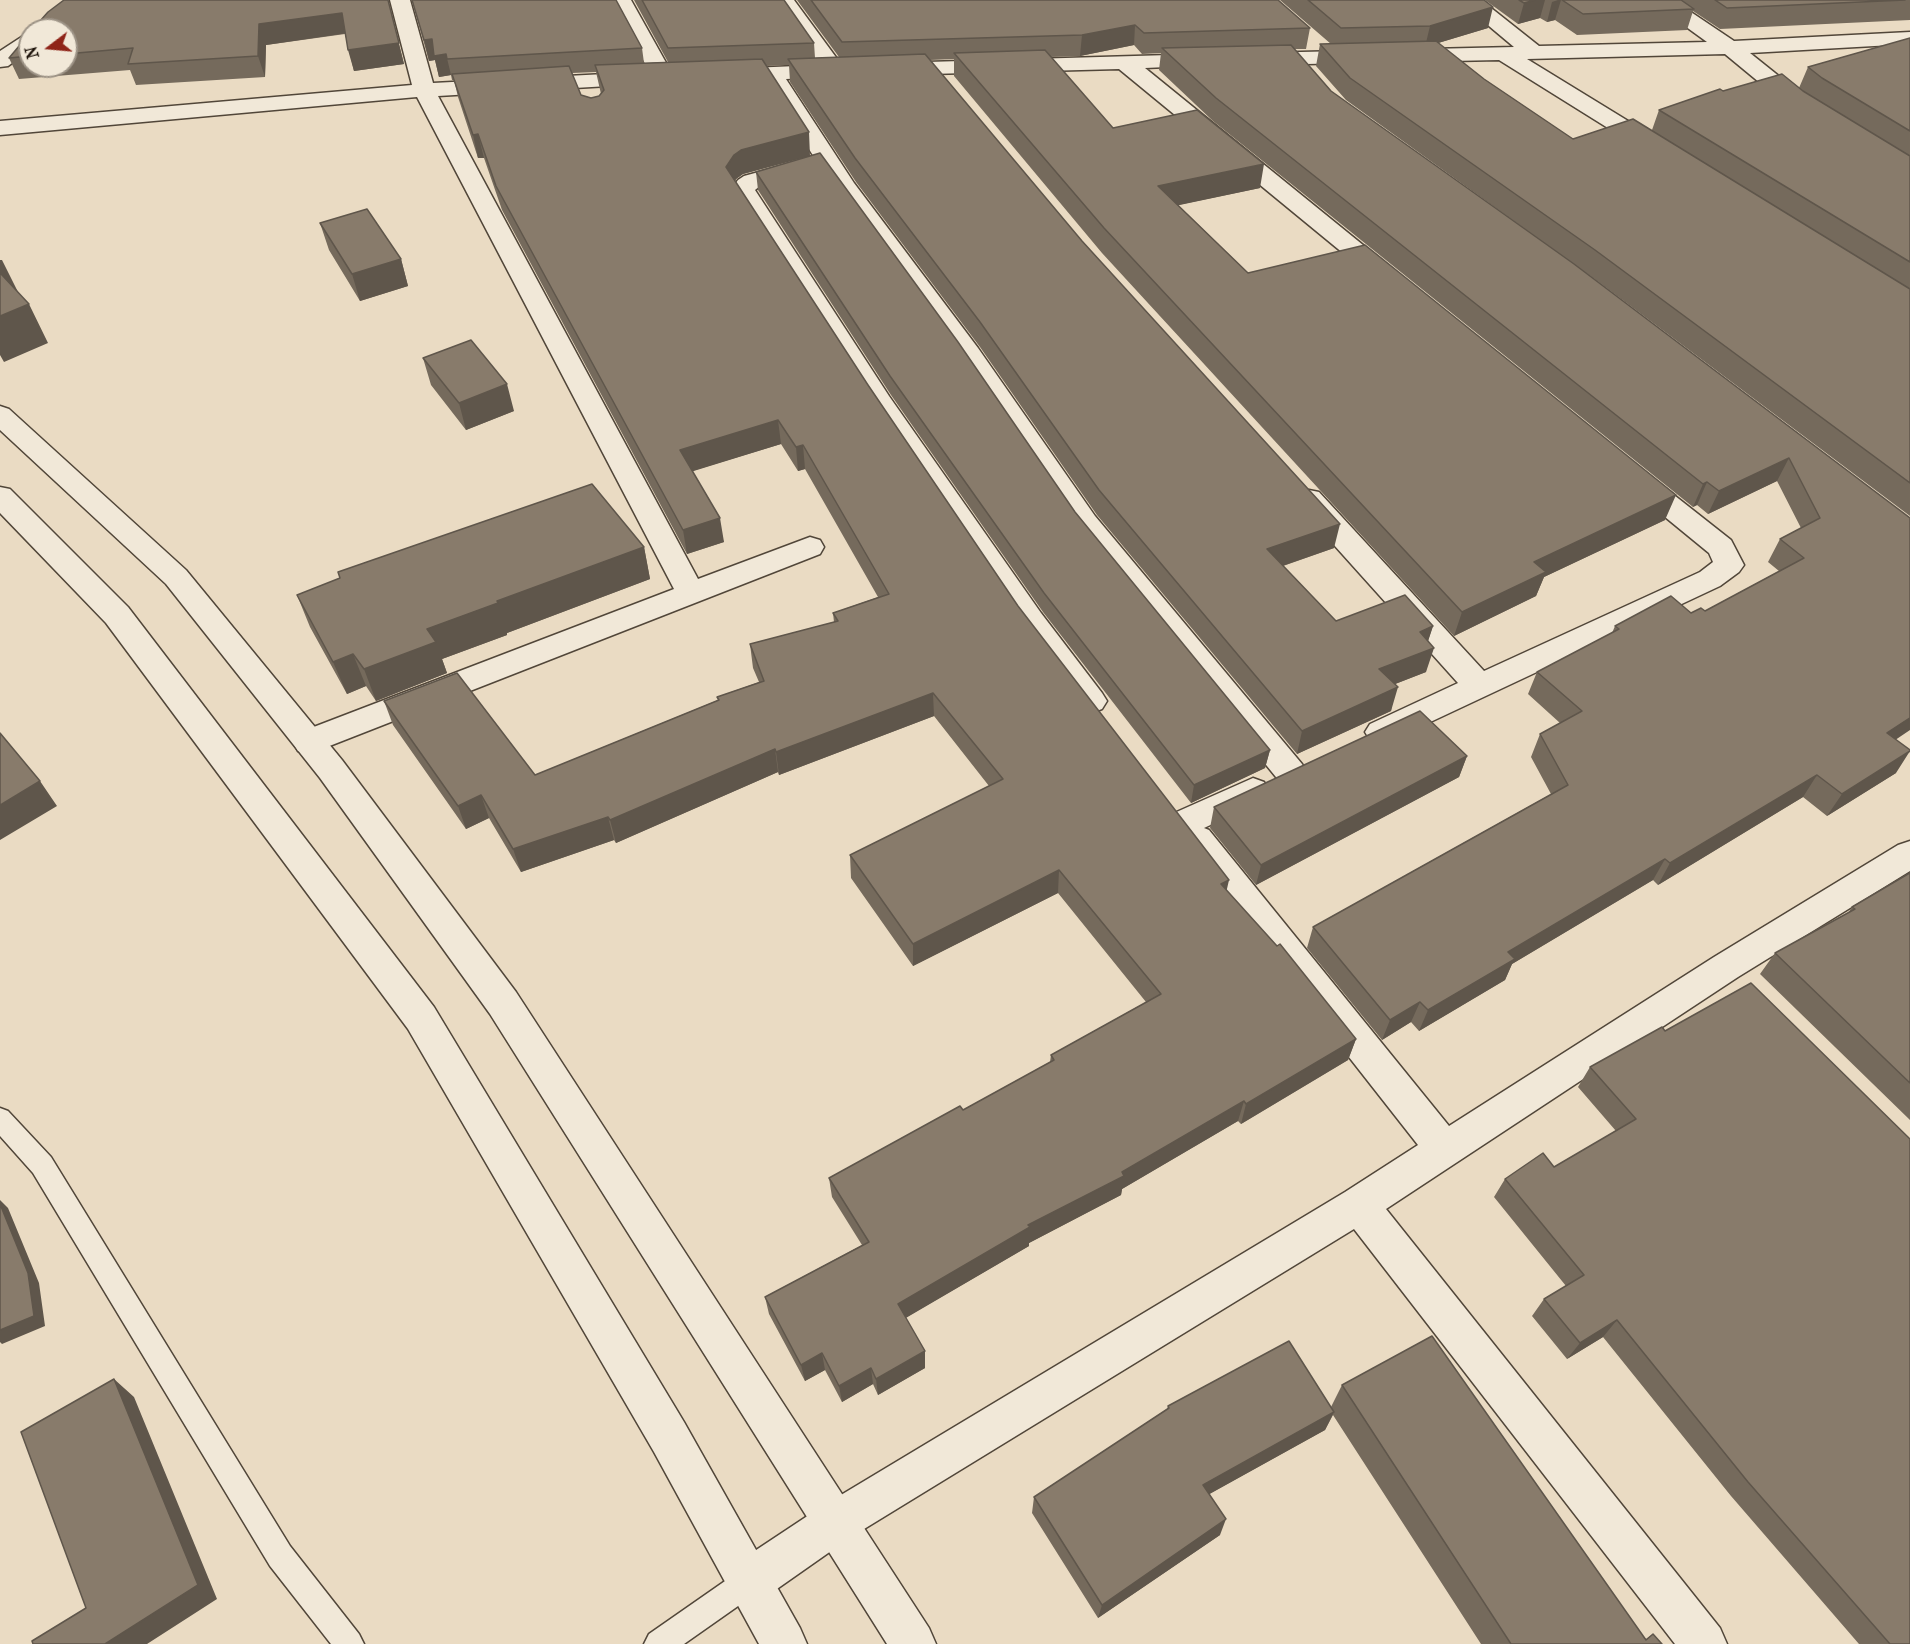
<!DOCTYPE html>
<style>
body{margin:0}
#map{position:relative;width:1910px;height:1644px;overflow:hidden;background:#eadbc3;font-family:"IM FELL French Canon",serif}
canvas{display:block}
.north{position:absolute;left:18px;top:18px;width:60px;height:60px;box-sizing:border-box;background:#f1e8d8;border:2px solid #9d9386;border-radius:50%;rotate:254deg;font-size:16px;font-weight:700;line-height:24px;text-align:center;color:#1e140b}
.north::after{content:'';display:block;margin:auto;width:21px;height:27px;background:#8f2418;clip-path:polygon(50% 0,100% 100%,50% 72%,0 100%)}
</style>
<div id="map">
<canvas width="1910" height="1644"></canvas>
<div class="north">N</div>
</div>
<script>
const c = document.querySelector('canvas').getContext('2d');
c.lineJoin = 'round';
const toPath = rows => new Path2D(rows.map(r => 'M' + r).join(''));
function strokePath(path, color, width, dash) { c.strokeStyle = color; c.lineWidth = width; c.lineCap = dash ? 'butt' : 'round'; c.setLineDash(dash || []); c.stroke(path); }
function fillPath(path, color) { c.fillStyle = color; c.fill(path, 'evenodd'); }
const service = toPath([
 [0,1108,8,1111,51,1157,290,1546,359,1634,364,1644,331,1644,270,1566,33,1173,0,1136,0,1108],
 [748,1568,758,1572,762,1582,758,1592,684,1644,644,1644,649,1634,738,1572,748,1568]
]);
const minor = toPath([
 [390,0,410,0,433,83,643,72,650,73,611,0,631,0,674,77,671,82,663,83,653,79,651,83,643,84,438,96,698,579,810,537,820,540,824,547,820,554,309,754,298,751,293,742,298,733,674,589,417,97,0,135,0,121,412,85,390,0],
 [774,0,794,0,846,71,843,76,835,77,786,79,854,183,978,348,1095,516,1302,764,1307,773,1302,782,1291,785,1280,782,1075,530,960,360,822,169,760,186,755,190,889,396,1041,613,1102,693,1107,701,1102,709,1091,713,1080,709,1019,629,871,408,731,190,738,180,744,176,814,157,765,80,727,81,719,80,716,75,719,70,727,69,820,65,774,0],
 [1458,0,1481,0,1539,46,1707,42,1649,0,1673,0,1734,41,1910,32,1910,44,1750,53,1810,101,1813,106,1810,111,1802,113,1794,111,1725,54,1527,59,1664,143,1667,148,1664,153,1656,155,1648,153,1499,60,1258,65,1250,64,1247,59,1250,54,1258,53,1514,47,1458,0],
 [30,34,30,50,8,66,0,67,0,51,23,36,30,34],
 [1204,54,1212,55,1215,60,1212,65,1145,68,1395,271,1398,276,1395,281,1386,283,1377,281,1119,69,892,75,884,74,881,69,884,64,892,63,1204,54],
 [1636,470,1646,473,1731,540,1744,565,1739,572,1720,586,1392,740,1381,744,1370,740,1365,732,1370,724,1458,683,1299,506,1295,499,1299,492,1309,490,1319,492,1484,671,1700,572,1713,562,1709,553,1626,485,1622,479,1626,473,1636,470],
 [1253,778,1264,782,1269,791,1264,800,1204,828,1209,830,1449,1126,1714,957,1898,845,1910,841,1910,871,1738,977,1386,1209,1720,1628,1727,1644,1675,1644,1354,1229,851,1537,764,1598,748,1604,732,1598,726,1582,732,1566,821,1507,1345,1192,1418,1145,1185,848,1180,839,1182,835,1172,832,1167,823,1172,814,1253,778]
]);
const tertiary = toPath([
 [0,406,9,409,186,570,342,760,516,992,929,1628,936,1644,887,1644,490,1014,320,778,166,584,0,430,0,406],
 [0,487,10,489,128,607,434,1007,684,1422,800,1628,807,1644,759,1644,654,1452,408,1029,106,623,0,513,0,487]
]);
strokePath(service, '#514639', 3);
strokePath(minor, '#514639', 3);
strokePath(tertiary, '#514639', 3);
fillPath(service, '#f1e8d8');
fillPath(minor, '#f1e8d8');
fillPath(tertiary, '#f1e8d8');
fillPath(toPath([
 [412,0,616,0,642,48,644,63,668,62,634,0,784,0,814,43,815,58,839,57,797,0,1278,0,1310,28,1306,49,1294,49,1331,91,1536,237,1346,100,1316,66,1320,44,1331,44,1280,0,1484,0,1488,28,1438,43,1484,79,1573,139,1652,130,1659,110,1723,91,1799,88,1808,67,1910,38,1910,516,1580,268,1910,518,1896,740,1896,773,1827,816,1803,797,1658,885,1653,880,1512,964,1505,980,1419,1031,1411,1022,1382,1040,1307,948,1313,927,1551,794,1531,757,1540,734,1560,723,1528,694,1537,672,1612,633,1615,626,1705,611,1779,571,1768,562,1780,539,1801,528,1777,481,1708,514,1697,505,1693,507,1213,121,1159,70,1161,53,1142,54,1134,45,1080,56,1051,57,1113,128,1260,188,1178,205,1248,273,1665,520,1544,577,1536,596,1454,636,1102,253,954,76,954,59,930,60,1334,548,1283,566,1336,621,1433,626,1428,641,1426,672,1395,684,1391,711,1297,754,1097,515,980,347,856,182,790,82,789,65,766,66,810,156,1075,512,1270,750,1265,768,1191,803,1043,612,891,395,758,190,756,172,806,157,743,174,736,179,735,181,868,385,1018,606,1227,891,1356,1039,1348,1060,1241,1124,1238,1121,1122,1189,1121,1195,1029,1243,1029,1246,905,1318,925,1351,925,1368,878,1395,873,1384,842,1402,825,1370,805,1381,769,1314,765,1297,862,1245,832,1197,829,1178,963,1110,1050,1062,1051,1055,1146,1002,1058,893,913,966,851,878,850,855,989,786,934,716,779,775,778,772,616,843,614,840,521,872,489,818,466,829,393,725,384,701,535,775,718,700,717,697,759,682,753,668,750,644,834,622,833,613,878,597,805,469,798,471,781,444,692,471,724,542,687,554,502,210,484,158,478,158,458,97,454,80,452,80,451,75,439,77,435,60,429,61],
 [596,72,601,94,599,96,591,98,581,95,572,73],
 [1485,0,1910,0,1910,20,1720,29,1693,11,1687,30,1577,35,1555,20,1547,22,1540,18,1518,24],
 [388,1,404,64,354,71,345,34,266,45,265,77,136,85,130,70,19,79,9,58,30,33,30,66,66,66,66,30],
 [320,223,401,259,408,286,360,301,329,250],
 [423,358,514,411,466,430,431,385],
 [644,547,650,579,507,633,507,635,442,659,447,673,376,701,366,686,347,694,310,627,297,595],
 [1467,756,1459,777,1256,885,1210,828,1214,807],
 [1910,873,1910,1120,1760,974,1775,953,1848,913,1852,907],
 [1662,1027,1910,1644,1859,1644,1731,1496,1603,1337,1567,1359,1532,1316,1544,1299,1566,1286,1494,1197,1505,1179,1554,1167,1616,1131,1578,1087,1590,1067],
 [1342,1385,1646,1639,1653,1634,1662,1644,1481,1644,1333,1415,1325,1430,1209,1494,1220,1535,1098,1618,1032,1513,1034,1497,1167,1409,1168,1406,1331,1407]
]), '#756a5c');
fillPath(toPath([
 [388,0,404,64,354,71,348,50],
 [1535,0,1545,0,1540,18,1518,24,1524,3],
 [1558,0,1561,0,1555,20,1547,22,1552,2],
 [1493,7,1488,28,1425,47,1430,26],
 [342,13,348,33,266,45,265,77,258,56,259,24],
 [1135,25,1134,45,1080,56,1082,35],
 [432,39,446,54,451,75,439,77,435,60,429,61,424,40],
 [809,132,810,156,743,174,736,179,729,191,726,167,734,155,741,150],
 [478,134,484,158,478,158,473,135],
 [1264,164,1260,188,1156,210,1158,186],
 [401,259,408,286,360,301,352,274],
 [0,260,2,260,21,298,0,280],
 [29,304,48,343,4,362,0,355,0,316],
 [507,384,514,411,466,430,459,403],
 [778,420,781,444,684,474,680,450],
 [803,445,805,469,798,471,796,447],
 [1789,458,1777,481,1708,514,1719,491],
 [1707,482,1697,505,1693,507,1703,484],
 [1676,495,1665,520,1544,577,1536,596,1454,636,1462,612,1534,562],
 [720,518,724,542,687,554,683,530],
 [1340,524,1334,548,1262,573,1267,549],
 [644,547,650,579,507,633,507,635,442,659,447,673,376,701,364,669,427,629,497,601],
 [1433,626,1425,650,1420,632],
 [1434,648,1426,672,1372,693,1379,669],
 [353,654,366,686,347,694,333,662],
 [1398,687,1391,711,1297,754,1302,731],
 [933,693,934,716,779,775,776,752],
 [1910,718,1910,730,1873,755,1887,733],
 [775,749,778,772,616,843,610,820],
 [1270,750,1265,768,1191,803,1194,785],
 [1910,751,1896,773,1827,816,1842,794],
 [1467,756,1459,777,1256,885,1261,865],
 [1817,775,1803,797,1658,885,1670,863],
 [40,781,57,806,0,840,0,805],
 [481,795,489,818,466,829,458,806],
 [608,817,614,840,521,872,513,849],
 [1665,859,1653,880,1512,964,1505,980,1419,1031,1428,1010,1508,952],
 [1059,870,1058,893,913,966,913,944],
 [1229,880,1224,902,1221,884],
 [1420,1002,1411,1022,1382,1040,1390,1020],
 [1356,1039,1348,1060,1241,1124,1246,1104],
 [1244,1101,1238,1121,1122,1189,1121,1195,1029,1243,1029,1246,899,1322,898,1304,1028,1225],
 [0,1200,8,1208,39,1283,45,1326,2,1344,0,1342],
 [1617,1320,1603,1337,1567,1359,1580,1343],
 [925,1351,925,1368,878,1395,876,1379],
 [822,1353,825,1370,805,1381,801,1365],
 [871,1368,873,1384,842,1402,839,1386],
 [114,1379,134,1397,217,1599,147,1644,105,1644],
 [1334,1412,1325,1430,1197,1501,1203,1485],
 [1226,1519,1220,1535,1098,1618,1102,1605]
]), '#5f564b');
const building = toPath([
 [64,0,388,0,399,43,348,50,342,13,259,24,258,56,128,64,133,48,66,54,66,30,32,30,48,12,64,0],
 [412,0,616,0,642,48,447,59,446,54,434,56,432,39,424,40,412,0],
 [642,0,784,0,814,43,668,48,642,0],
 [811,0,1278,0,1310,28,1144,33,1135,25,1082,35,842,42,811,0],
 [1308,0,1484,0,1493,7,1430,26,1341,28,1308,0],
 [1519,0,1535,0,1524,3,1519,0],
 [1562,0,1681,0,1694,9,1583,14,1562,0],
 [1715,0,1905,0,1727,8,1715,0],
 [30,33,30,56,9,58,30,33],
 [1910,38,1910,131,1822,78,1808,67,1910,38],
 [1436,41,1484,79,1573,139,1633,119,1910,289,1910,483,1595,250,1350,78,1320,44,1436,41],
 [1291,45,1331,91,1574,264,1910,518,1910,718,1887,733,1910,750,1910,751,1842,794,1817,775,1670,863,1665,859,1508,952,1515,959,1428,1010,1420,1002,1390,1020,1313,927,1568,785,1540,734,1582,711,1537,672,1619,629,1615,626,1671,596,1691,613,1701,608,1705,611,1804,558,1780,539,1820,518,1789,458,1719,491,1707,482,1703,484,1216,98,1162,48,1291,45],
 [1045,50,1113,128,1197,110,1264,164,1158,186,1248,273,1365,245,1676,495,1534,562,1546,572,1462,612,1104,228,954,53,1045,50],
 [925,54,1082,241,1340,524,1267,549,1336,621,1405,595,1433,626,1420,632,1434,648,1379,669,1398,687,1302,731,1099,490,980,322,855,158,788,59,925,54],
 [762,59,809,132,741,150,734,155,726,167,868,385,1018,606,1229,880,1221,884,1277,946,1280,944,1356,1039,1246,1104,1244,1101,1122,1172,1124,1176,1028,1225,1030,1227,898,1304,925,1351,876,1379,871,1368,839,1386,822,1353,801,1365,765,1297,869,1242,829,1178,960,1106,963,1110,1054,1060,1051,1055,1161,994,1059,870,913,944,850,855,1003,779,933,693,776,752,775,749,610,820,608,817,513,849,481,795,458,806,384,701,457,673,535,775,719,700,717,697,764,681,750,644,838,621,833,613,889,594,803,445,796,447,778,420,680,450,720,518,683,530,496,186,478,134,473,135,452,74,569,66,581,95,591,98,599,96,604,90,595,65,762,59],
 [1782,74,1803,91,1910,156,1910,262,1659,110,1720,89,1723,91,1782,74],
 [820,153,958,342,1075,512,1270,750,1194,785,1044,593,890,376,756,172,820,153],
 [367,209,401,259,352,274,320,223,367,209],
 [0,273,29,304,0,316,0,273],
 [471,340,507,384,459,403,423,358,471,340],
 [592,484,644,547,497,601,498,603,427,629,436,642,364,669,353,654,333,662,297,595,340,578,338,572,592,484],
 [1420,711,1467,756,1261,865,1214,807,1420,711],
 [0,733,40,781,0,805,0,733],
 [1910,873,1910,1083,1775,953,1855,909,1852,907,1910,873],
 [1751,983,1910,1139,1910,1644,1890,1644,1748,1482,1617,1320,1580,1343,1544,1299,1584,1275,1505,1179,1543,1153,1554,1167,1636,1119,1590,1067,1662,1027,1665,1031,1751,983],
 [0,1204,28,1273,34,1316,0,1330,0,1204],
 [1432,1336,1646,1640,1653,1634,1662,1644,1511,1644,1342,1385,1432,1336],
 [1289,1341,1334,1412,1203,1485,1226,1519,1102,1605,1034,1497,1169,1408,1168,1406,1289,1341],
 [114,1379,198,1585,105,1644,33,1644,32,1641,86,1608,21,1432,114,1379]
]);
fillPath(building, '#887b6b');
strokePath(building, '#5f564b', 1.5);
</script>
